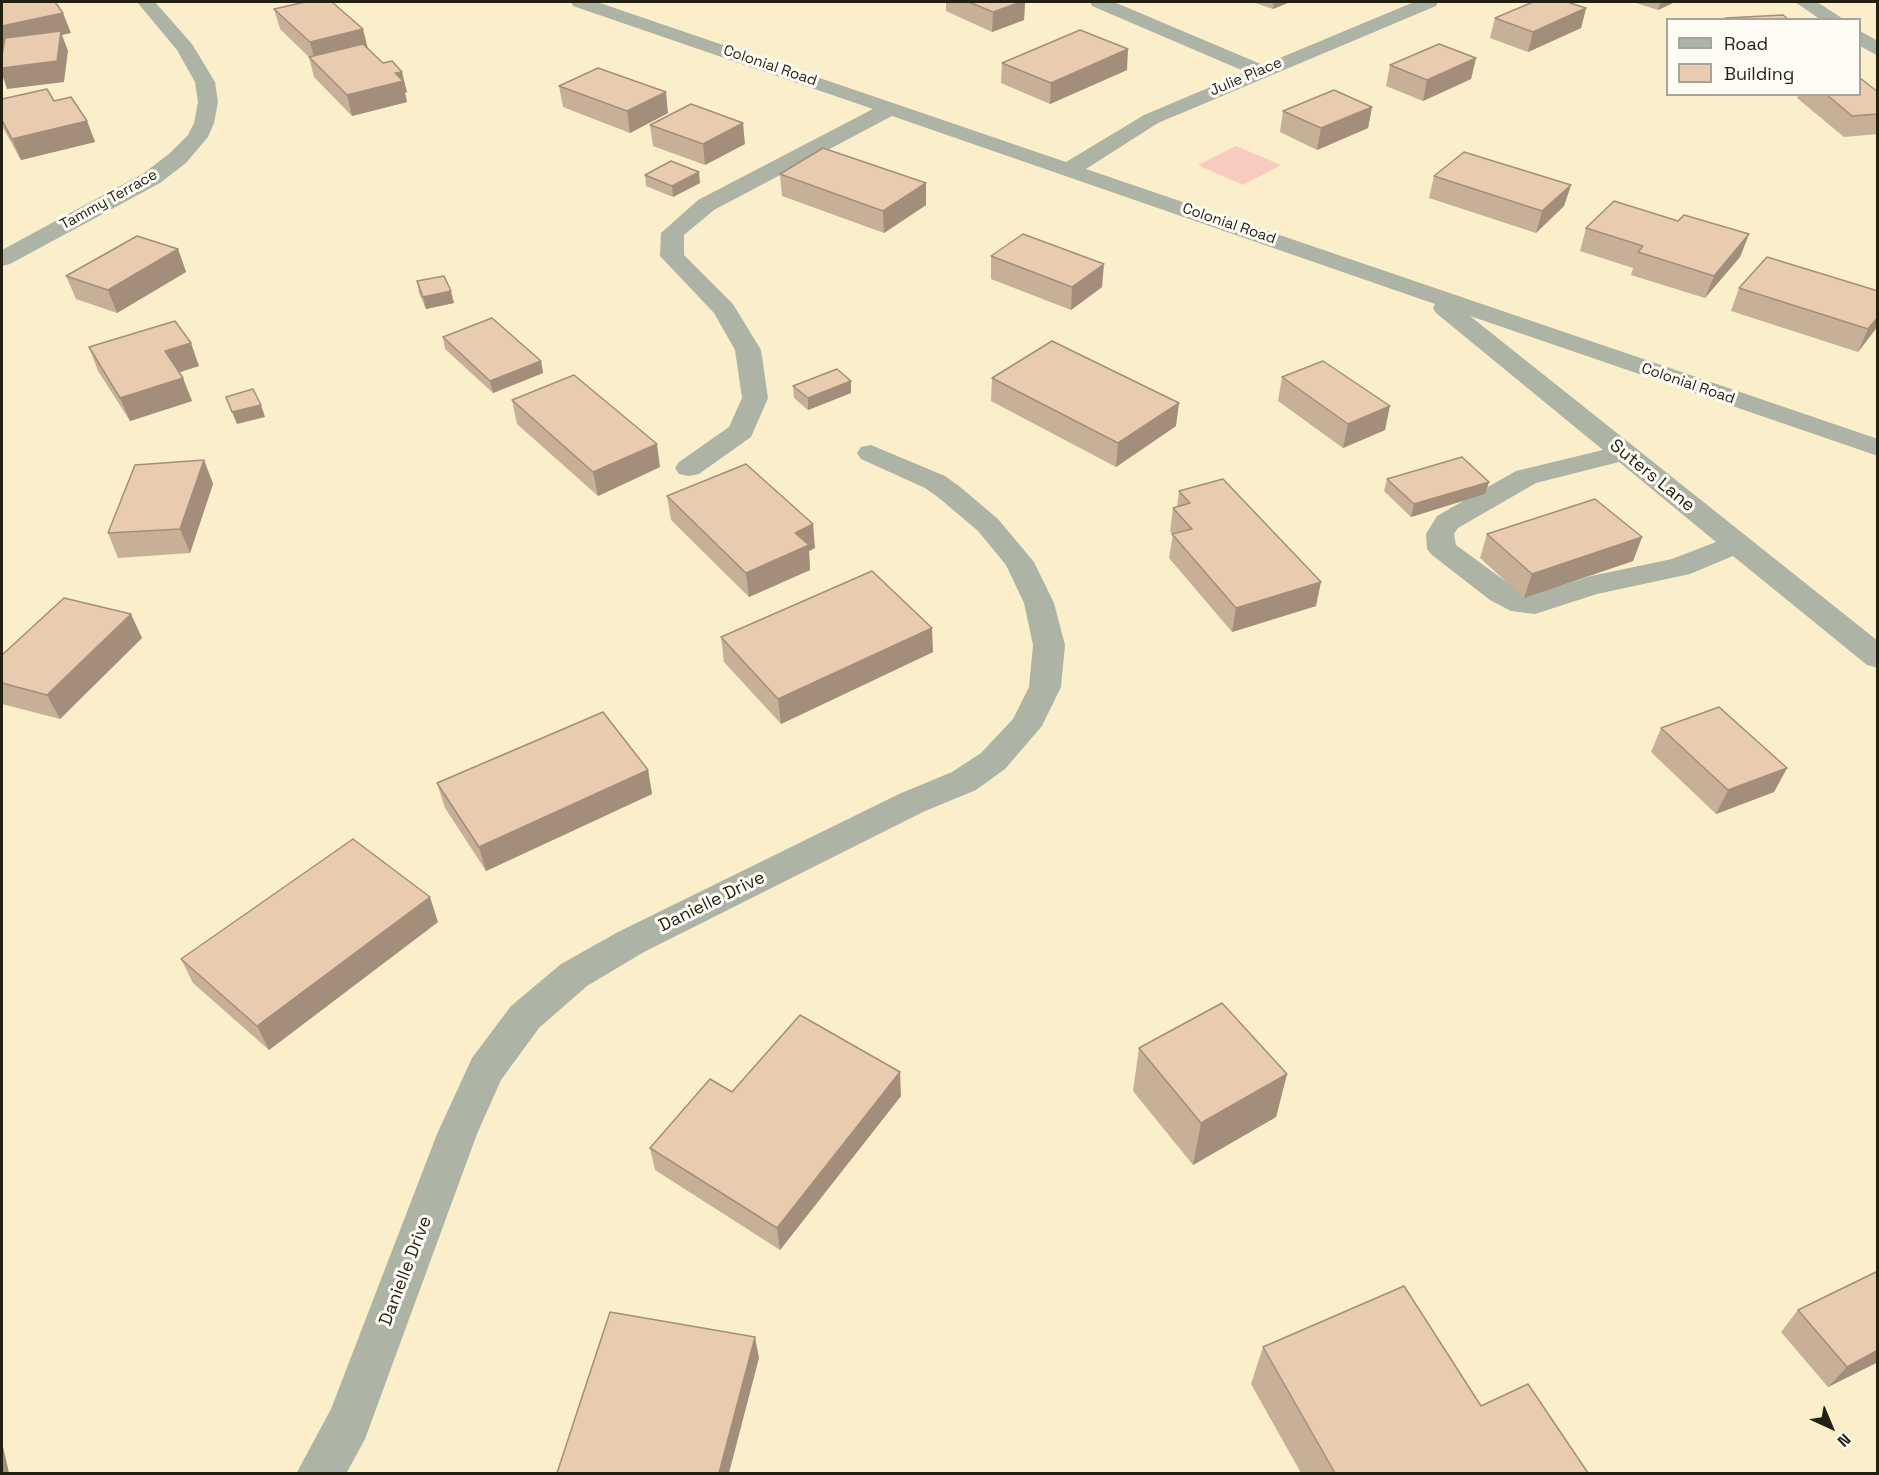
<!DOCTYPE html>
<style>
body{margin:0}
#map{position:relative;width:1879px;height:1475px;overflow:hidden;background:#faefca;font-family:"Space Grotesk",sans-serif}
canvas{display:block}
.frame{position:absolute;inset:0;border:3px solid #231f11;pointer-events:none}
.legend{position:absolute;left:1666px;top:18px;width:195px;height:78px;box-sizing:border-box;background:#fefcf5;border:2px solid #a6a49a;margin:0;padding:8px 10px;list-style:none;font-size:18px;color:#231f11}
.legend li{display:flex;align-items:center;gap:12px;height:30px}
.legend b{width:30px;border:2px solid #a6a49a}
.north{position:absolute;left:1801px;top:1397px;width:60px;height:60px;-webkit-text-stroke:4px #fefcf5;paint-order:stroke;rotate:136deg;font-size:16px;font-weight:700;line-height:24px;text-align:center;color:#231f11}
.north::after{content:'';display:block;margin:auto;width:21px;height:27px;background:#231f11;clip-path:polygon(50% 0,100% 100%,50% 72%,0 100%)}
</style>
<div id="map">
<canvas width="1879" height="1475"></canvas>
<div class="frame"></div>
<ul class="legend">
<li><b style="height:8px;background:#aeb4a5"></b>Road</li>
<li><b style="height:16px;background:#e9cbb0"></b>Building</li>
</ul>
<div class="north">N</div>
</div>
<script>
const c = document.querySelector('canvas').getContext('2d');
c.lineJoin = 'round';
function fillPath(path, color) { c.fillStyle = color; c.fill(path, 'evenodd'); }
const toPath = rows => new Path2D(rows.map(r => 'M' + r).join(''));
function strokePath(path, color, width, dash) { c.strokeStyle = color; c.lineWidth = width; c.lineCap = dash ? 'butt' : 'round'; c.setLineDash(dash || []); c.stroke(path); }
function write(font, color, halo, rows, align = 'center') {
  c.font = font + ' "Space Grotesk",sans-serif'; c.lineWidth = 6; c.setLineDash([]); c.textBaseline = 'middle'; c.strokeStyle = halo; c.fillStyle = color; for (const [text, x, y, turn = 0] of rows) {
    c.save(); c.translate(x, y); c.rotate((+turn || 0) * Math.PI / 180); c.textAlign = isNaN(turn) ? turn : align; if (halo) c.strokeText(text, 0, 0); c.fillText(text, 0, 0); c.restore();
  }
}
fillPath(toPath([
 [1236,146,1281,165,1243,185,1198,165]
]), '#f9cac0');
fillPath(toPath([
 [137,2,155,2,192,44,215,82,218,102,214,123,208,137,186,163,160,183,10,264,2,266,2,250,144,173,170,153,188,135,194,123,198,102,195,82,177,50,137,2],
 [571,2,597,2,1066,162,1144,115,1246,72,1092,6,1090,2,1114,2,1263,65,1414,2,1438,2,1436,6,1158,123,1086,169,1878,439,1878,456,1470,316,1878,641,1878,668,1867,665,1733,556,1690,574,1597,594,1535,614,1511,611,1490,600,1432,555,1427,549,1426,534,1437,516,1516,471,1603,450,1436,313,1433,308,1435,304,892,116,714,210,684,235,684,255,733,304,761,350,768,398,751,437,699,474,689,476,679,474,675,468,679,462,729,427,742,398,735,350,714,313,660,256,661,233,698,200,873,109,573,6,571,2],
 [1619,462,1716,542,1672,559,1591,576,1533,594,1527,594,1512,586,1456,545,1454,534,1458,528,1536,483,1619,462],
 [1795,2,1817,2,1845,20,1821,20,1795,2],
 [1860,31,1878,41,1878,56,1860,46,1860,31],
 [871,445,945,476,959,486,998,519,1034,562,1054,603,1065,645,1061,687,1042,726,1005,769,976,790,923,812,644,952,587,986,539,1028,501,1080,477,1134,365,1439,346,1474,296,1474,331,1409,437,1134,472,1058,511,1006,561,964,618,932,899,794,952,772,981,753,1013,719,1029,687,1033,645,1024,603,1006,565,978,531,939,498,925,488,861,459,857,453,861,447,871,445]
]), '#aeb4a5');
fillPath(toPath([
 [946,2,1025,2,1024,20,992,32,946,11],
 [1252,2,1290,2,1273,9],
 [1633,2,1675,2,1658,10],
 [1586,8,1581,28,1528,52,1490,38,1495,18],
 [274,9,368,49,407,92,405,93,407,102,352,116,314,77,309,57,280,29],
 [1476,58,1471,79,1423,101,1386,86,1390,65],
 [1002,63,1127,70,1050,104,1001,83],
 [559,86,668,113,630,133,563,107],
 [1878,92,1878,134,1844,137,1797,98,1799,94,1860,94],
 [2,99,54,101,87,121,95,142,21,160,2,126],
 [1372,107,1368,128,1317,150,1280,132,1283,111],
 [650,125,745,144,705,165,653,146],
 [780,174,926,205,884,233,782,196],
 [645,175,700,183,673,197,646,186],
 [1434,176,1571,185,1564,206,1536,233,1429,198],
 [1678,221,1749,234,1740,257,1705,298,1631,275,1633,268,1580,251,1586,228],
 [178,249,186,272,117,313,76,299,66,276],
 [991,256,1102,287,1071,310,991,279],
 [417,281,454,303,426,309,419,293],
 [1739,288,1878,291,1878,326,1858,352,1731,311],
 [443,337,541,361,543,373,493,393,445,349],
 [89,347,199,366,180,372,192,401,130,421,98,371],
 [1282,377,1385,430,1343,448,1278,401],
 [992,378,1176,426,1116,467,991,401],
 [851,381,851,393,808,410,794,398,793,386],
 [512,400,660,467,598,496,517,424],
 [204,460,213,484,190,553,118,558,108,533],
 [1387,479,1489,482,1485,494,1411,517,1384,491],
 [1179,491,1316,606,1232,632,1169,558,1173,534,1170,532,1173,508,1177,507],
 [667,496,815,548,809,551,810,570,749,597,671,520],
 [1487,534,1642,537,1633,561,1524,598,1480,558],
 [721,637,933,652,781,724,724,662],
 [142,638,60,719,2,704,2,655],
 [1661,728,1787,768,1774,792,1716,814,1651,752],
 [648,770,652,794,486,871,445,808,437,783],
 [438,922,269,1050,193,983,181,959],
 [1139,1048,1287,1074,1276,1117,1193,1165,1133,1091],
 [732,1092,901,1096,780,1250,655,1170,650,1148],
 [1878,1271,1878,1362,1828,1387,1781,1332,1798,1310],
 [1263,1347,1481,1406,1588,1473,1301,1473,1251,1384]
]), '#c8af97');
fillPath(toPath([
 [1021,2,1025,2,1024,20,992,32,993,12],
 [1274,2,1290,2,1273,9],
 [1661,2,1675,2,1658,10],
 [1586,8,1581,28,1528,52,1533,32],
 [63,13,71,33,62,35,68,51,64,82,7,89,2,74,2,68,60,35,2,48,2,26],
 [363,29,368,49,315,62,310,42],
 [1128,49,1127,70,1050,104,1051,83],
 [1476,58,1471,79,1423,101,1427,80],
 [402,72,407,92,405,93,407,102,352,116,347,95,395,73],
 [666,92,668,113,630,133,627,111],
 [1372,107,1368,128,1317,150,1321,128],
 [87,121,95,142,21,160,12,139],
 [743,123,745,144,705,165,703,144],
 [699,172,700,183,673,197,672,186],
 [926,183,926,205,884,233,883,211],
 [1571,185,1564,206,1536,233,1542,211],
 [1749,234,1740,257,1705,298,1714,276],
 [178,249,186,272,117,313,108,290],
 [1104,264,1102,287,1071,310,1072,287],
 [451,291,454,303,426,309,423,297],
 [1878,317,1878,326,1858,352,1868,329],
 [191,343,199,366,174,374,165,351],
 [541,361,543,373,493,393,490,381],
 [183,378,192,401,130,421,120,398],
 [851,381,851,393,808,410,808,398],
 [1179,403,1176,426,1116,467,1118,443],
 [261,405,265,417,237,424,232,412],
 [1390,406,1385,430,1343,448,1348,424],
 [657,444,660,467,598,496,593,472],
 [204,460,213,484,190,553,180,529],
 [1489,482,1485,494,1411,517,1414,504],
 [813,524,815,548,809,551,810,570,749,597,746,573,795,533],
 [1642,537,1633,561,1524,598,1532,574],
 [1321,582,1316,606,1232,632,1236,608],
 [131,614,142,638,60,719,47,695],
 [932,628,933,652,781,724,778,699],
 [1787,768,1774,792,1716,814,1728,790],
 [648,770,652,794,486,871,479,847],
 [430,897,438,922,269,1050,257,1026],
 [900,1072,901,1096,780,1250,777,1228],
 [1287,1074,1276,1117,1193,1165,1201,1123],
 [755,1337,759,1358,729,1473,719,1473],
 [1878,1350,1878,1362,1828,1387,1847,1367],
 [2,1442,9,1473,2,1473]
]), '#a38e7b');
const building = toPath([
 [2,2,55,2,63,13,2,26,2,2],
 [305,2,332,2,363,29,310,42,274,9,305,2],
 [969,2,1021,2,993,12,969,2],
 [1533,2,1567,2,1586,8,1533,32,1495,18,1533,2],
 [1783,15,1789,20,1726,20,1725,18,1783,15],
 [1080,30,1128,49,1051,83,1002,63,1080,30],
 [61,31,57,61,2,68,2,55,5,38,61,31],
 [363,44,383,63,392,61,402,72,395,73,403,81,347,95,309,57,363,44],
 [1439,44,1476,58,1427,80,1390,65,1439,44],
 [598,68,666,92,627,111,559,86,598,68],
 [1860,78,1878,92,1878,114,1852,116,1826,94,1860,94,1860,78],
 [47,89,54,101,71,97,87,121,12,139,2,120,2,99,47,89],
 [1334,90,1372,107,1321,128,1283,111,1334,90],
 [691,104,743,123,703,144,650,125,691,104],
 [823,148,926,183,883,211,780,174,823,148],
 [1464,152,1571,185,1542,211,1434,176,1464,152],
 [671,161,699,172,672,186,645,175,671,161],
 [1614,201,1678,221,1684,215,1749,234,1714,276,1638,252,1643,246,1586,228,1614,201],
 [1023,234,1104,264,1072,287,991,256,1023,234],
 [137,236,178,249,108,290,66,276,137,236],
 [1767,257,1878,291,1878,317,1868,329,1739,288,1767,257],
 [444,276,451,291,423,297,417,281,444,276],
 [492,318,541,361,490,381,443,337,492,318],
 [175,321,191,343,165,351,183,378,120,398,89,347,175,321],
 [1052,341,1179,403,1118,443,992,378,1052,341],
 [1323,361,1390,406,1348,424,1282,377,1323,361],
 [837,369,851,381,808,398,793,386,837,369],
 [574,375,657,444,593,472,512,400,574,375],
 [253,389,261,405,232,412,226,397,253,389],
 [1462,457,1489,482,1414,504,1387,479,1462,457],
 [204,460,180,529,108,533,135,465,204,460],
 [746,464,813,524,795,533,809,545,746,573,667,496,746,464],
 [1223,479,1321,582,1236,608,1172,534,1192,529,1173,508,1190,503,1179,491,1223,479],
 [1595,499,1642,537,1532,574,1487,534,1595,499],
 [872,571,932,628,778,699,721,637,872,571],
 [64,598,131,614,47,695,2,683,2,655,64,598],
 [1719,707,1787,768,1728,790,1661,728,1719,707],
 [603,712,648,770,479,847,437,783,603,712],
 [353,839,430,897,257,1026,181,959,353,839],
 [1222,1003,1287,1074,1201,1123,1139,1048,1222,1003],
 [800,1015,900,1072,777,1228,650,1148,710,1079,732,1092,800,1015],
 [1878,1271,1878,1350,1847,1367,1798,1310,1878,1271],
 [1404,1286,1481,1406,1528,1384,1588,1473,1335,1473,1263,1347,1404,1286],
 [610,1312,755,1337,719,1473,557,1473,610,1312]
]);
fillPath(building, '#e9cbb0');
strokePath(building, '#a38e7b', 1.5);
write('15px', '#231f11', '#fefcf5', [
 ["Colonial Road",770,66,19],
 ["Julie Place",1246,77,-23],
 ["Tammy Terrace",109,200,-29],
 ["Colonial Road",1229,224,19],
 ["Colonial Road",1688,384,19]
]);
write('18px', '#231f11', '#fefcf5', [
 ["Suters Lane",1652,476,39],
 ["Danielle Drive",712,902,-26],
 ["Danielle Drive",406,1271,-69]
]);
</script>
